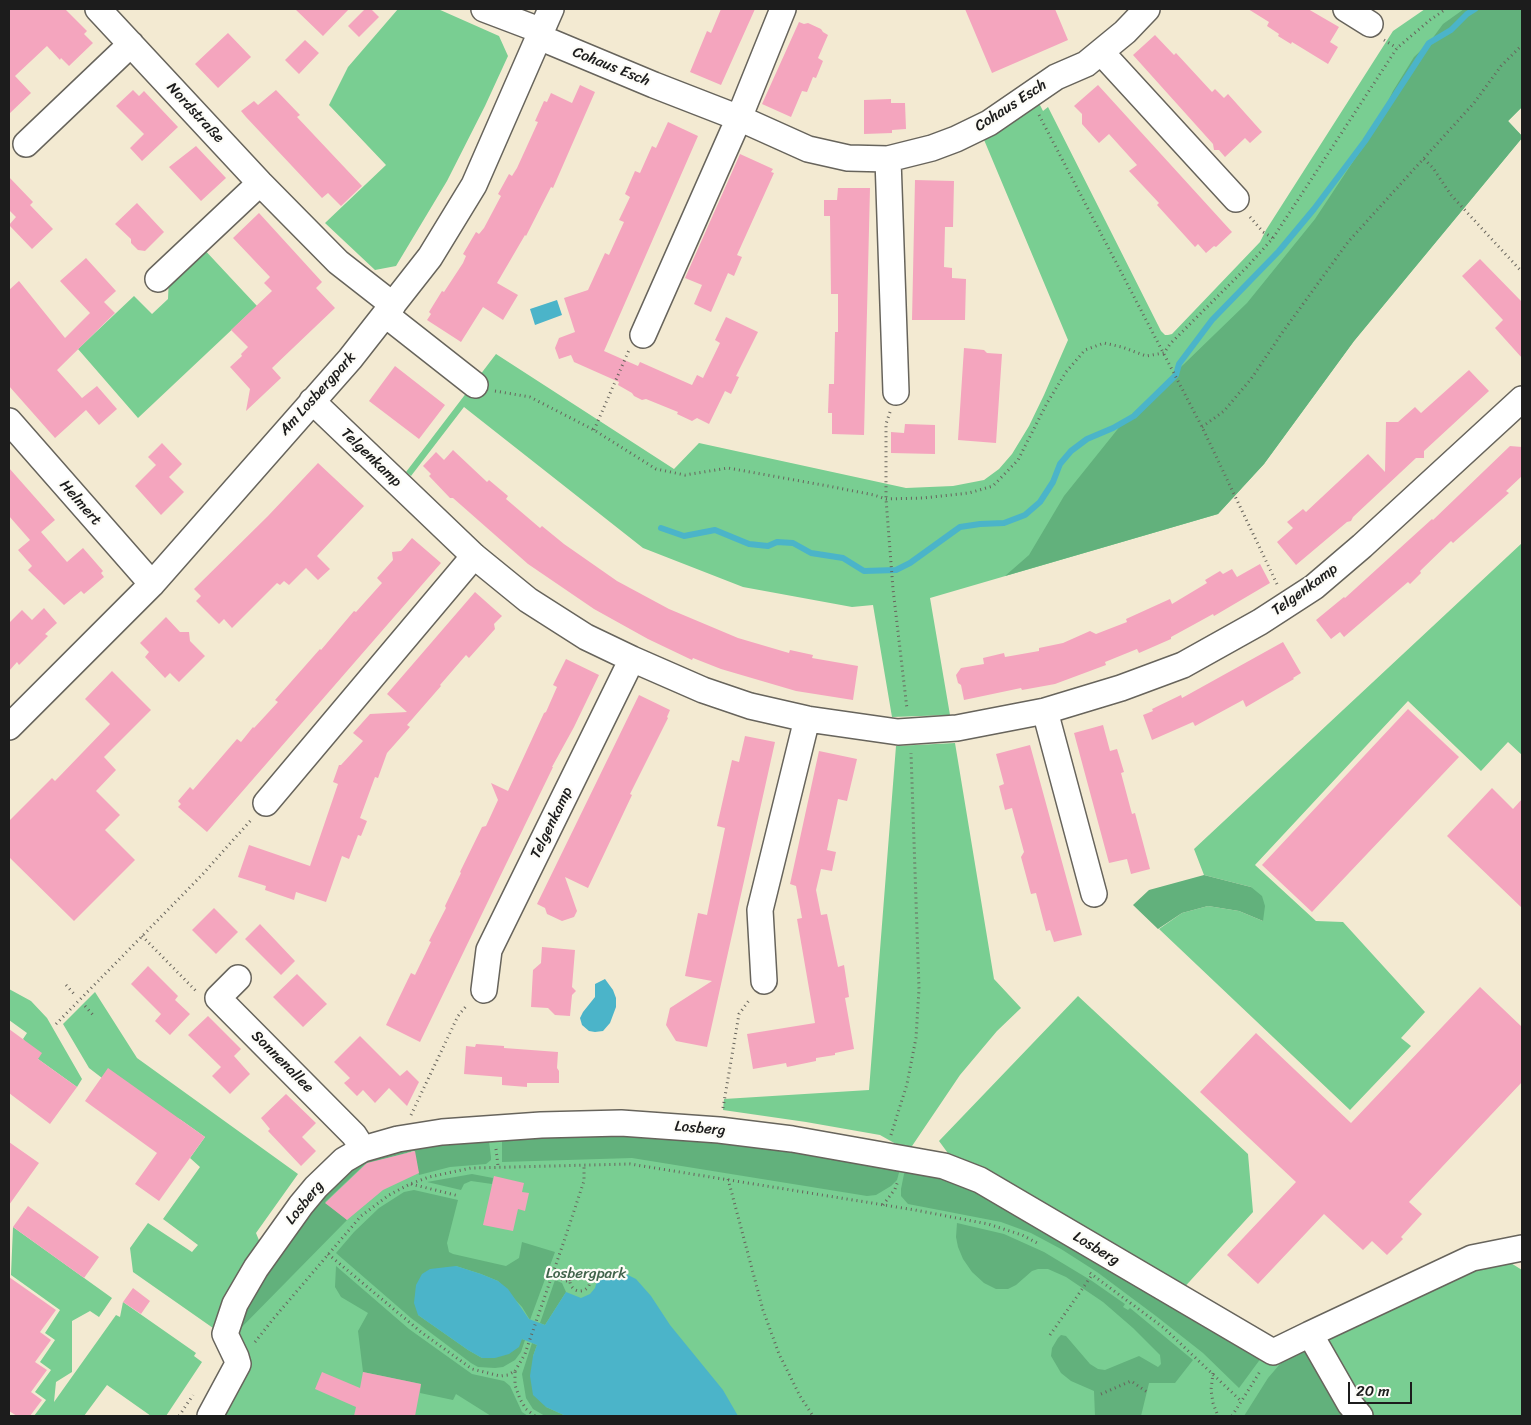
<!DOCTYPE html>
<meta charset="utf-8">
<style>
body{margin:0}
#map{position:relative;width:1531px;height:1425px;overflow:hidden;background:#f3ead2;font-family:Sriracha,sans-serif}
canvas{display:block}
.frame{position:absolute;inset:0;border:10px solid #1c1c1c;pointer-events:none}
.scale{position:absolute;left:1348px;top:1382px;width:64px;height:22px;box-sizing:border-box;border:2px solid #1c1c1c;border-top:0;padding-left:6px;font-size:15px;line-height:18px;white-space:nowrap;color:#1c1c1c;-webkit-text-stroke:4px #fdfcf7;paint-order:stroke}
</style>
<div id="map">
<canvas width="1531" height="1425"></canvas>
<div class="frame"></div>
<div class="scale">20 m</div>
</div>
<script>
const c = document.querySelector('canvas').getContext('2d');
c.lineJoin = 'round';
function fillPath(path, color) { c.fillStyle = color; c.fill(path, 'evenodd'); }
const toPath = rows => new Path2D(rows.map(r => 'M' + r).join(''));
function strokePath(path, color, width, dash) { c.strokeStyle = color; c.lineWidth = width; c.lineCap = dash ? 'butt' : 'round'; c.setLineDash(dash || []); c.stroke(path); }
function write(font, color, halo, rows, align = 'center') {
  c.font = font + ' Sriracha,sans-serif'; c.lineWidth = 4.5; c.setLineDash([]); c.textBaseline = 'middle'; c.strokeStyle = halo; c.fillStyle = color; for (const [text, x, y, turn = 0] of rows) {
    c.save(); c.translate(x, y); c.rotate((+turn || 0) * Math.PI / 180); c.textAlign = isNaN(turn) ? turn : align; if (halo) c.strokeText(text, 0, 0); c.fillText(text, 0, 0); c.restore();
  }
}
fillPath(toPath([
 [398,9,438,9,499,36,508,56,485,106,447,181,396,266,375,270,325,223,386,165,329,105,348,67],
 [1425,9,1522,9,1522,107,1508,121,1522,136,1522,138,1354,341,1264,464,1218,514,930,598,950,715,892,717,873,605,852,607,743,587,643,548,464,407,411,476,406,472,496,354,674,469,699,443,906,488,953,486,984,480,999,469,1012,454,1029,426,1044,395,1068,340,982,135,1037,99,1043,111,1048,107,1161,331,1165,335,1168,335,1172,334,1260,242,1266,230,1393,31],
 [201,246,257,306,138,418,78,349,134,296,152,314,168,299,169,276],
 [1522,543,1522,755,1508,742,1481,771,1408,701,1255,865,1316,921,1343,922,1425,1012,1401,1038,1411,1046,1350,1110,1159,929,1182,913,1208,906,1239,911,1263,921,1251,887,1204,875,1194,849],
 [955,743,994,979,1021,1008,997,1031,960,1075,908,1152,908,1155,896,1144,880,1135,806,1122,723,1110,724,1099,869,1090,896,746],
 [9,989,31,1001,47,1018,82,1079,77,1087,38,1059,23,1039,27,1033,9,1020],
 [95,992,137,1058,298,1174,256,1233,263,1250,213,1328,133,1272,130,1248,148,1223,192,1252,198,1245,163,1219,200,1167,190,1158,205,1137,181,1120,102,1078,89,1068,63,1024],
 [1078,996,1248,1154,1253,1212,1180,1292,950,1156,939,1141],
 [502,1136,904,1164,1264,1354,1280,1364,1287,1357,1355,1416,221,1416,234,1335,349,1163],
 [13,1227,112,1298,99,1317,90,1311,72,1321,72,1372,56,1382,54,1402,116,1315,120,1317,123,1302,196,1353,194,1356,202,1362,166,1416,151,1416,107,1385,84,1416,34,1416,46,1400,35,1392,51,1370,40,1362,55,1340,45,1333,60,1310,11,1275],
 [1506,1260,1522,1270,1522,1416,1365,1416,1329,1360,1329,1334,1472,1270]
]), '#79ce92');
fillPath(toPath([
 [1464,9,1522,9,1522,107,1508,121,1522,136,1522,138,1354,341,1264,464,1218,514,1005,576,1029,555,1064,496,1121,425,1247,303,1315,219,1374,130,1393,91,1414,57,1429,43,1443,24],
 [1204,875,1251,887,1262,896,1265,906,1263,921,1239,911,1208,906,1182,913,1158,929,1133,905,1149,890],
 [685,1134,900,1169,897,1180,891,1186,876,1195,867,1196,632,1158,502,1162,502,1136],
 [486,1137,489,1142,491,1157,491,1160,486,1164,450,1167,419,1175,414,1151,365,1164,325,1202,347,1220,234,1335,234,1324,315,1196,368,1153],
 [907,1168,956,1178,1264,1354,1239,1388,1203,1353,1156,1316,1097,1272,1061,1249,1031,1233,1001,1222,908,1204,901,1196,901,1189,904,1174],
 [472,1174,493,1178,492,1184,471,1181,464,1184,461,1190,427,1182],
 [414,1190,458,1200,447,1243,449,1252,453,1254,506,1266,519,1258,522,1242,555,1252,530,1320,522,1307,498,1281,481,1274,456,1266,418,1315,468,1350,482,1358,522,1339,525,1340,521,1352,515,1360,503,1367,495,1368,478,1367,471,1363,411,1318,336,1253,354,1232,379,1208,404,1192],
 [957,1223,1004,1234,1044,1252,1092,1281,1125,1304,1123,1307,1128,1310,1130,1308,1193,1360,1175,1383,1149,1383,1141,1416,1095,1416,1094,1391,1071,1381,1061,1373,1051,1356,1052,1348,1058,1338,1061,1335,1066,1336,1090,1364,1098,1369,1105,1370,1139,1356,1158,1367,1161,1364,1160,1355,1133,1328,1103,1302,1066,1277,1048,1269,1038,1269,1032,1271,1016,1285,1008,1289,996,1289,984,1283,972,1272,963,1259,958,1247,956,1237],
 [336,1266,409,1329,472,1374,504,1381,510,1386,522,1412,528,1416,491,1416,456,1394,453,1400,420,1393,421,1384,363,1372,358,1331,368,1313,341,1297,335,1287],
 [555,1280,562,1283,566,1292,545,1325,540,1323],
 [532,1343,537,1345,533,1356,546,1407,566,1416,545,1416,533,1409,526,1398,522,1374],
 [1299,1348,1312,1351,1355,1416,1244,1416,1268,1378,1280,1364]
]), '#62b17c');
fillPath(toPath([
 [557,300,562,315,535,325,530,309],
 [605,979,613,990,616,998,616,1007,610,1023,603,1031,595,1032,589,1031,582,1025,580,1018,583,1012,595,997,595,984],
 [456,1266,481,1274,498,1281,508,1289,529,1319,545,1325,566,1292,581,1298,590,1294,595,1288,597,1281,596,1274,610,1271,622,1272,636,1279,651,1296,670,1325,723,1390,738,1416,566,1416,546,1407,533,1395,530,1376,533,1356,537,1345,522,1339,519,1347,509,1354,495,1358,482,1358,468,1350,418,1315,414,1303,416,1285,422,1274,430,1269]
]), '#4bb4c9');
strokePath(toPath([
 [661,528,684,536,715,530,749,544,768,546,777,542,793,543,811,553,843,558,864,571,896,570,910,563,960,527,980,524,1004,523,1025,515,1040,502,1053,482,1060,464,1071,451,1087,439,1113,428,1134,416,1176,375,1179,364,1212,320,1279,251,1314,209,1365,141,1429,43,1451,30,1467,14,1475,9]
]), '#4bb4c9', 6);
fillPath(toPath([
 [9,9,65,9,87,31,84,34,93,43,69,66,61,58,60,60,47,46,15,76,31,93,9,114],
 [295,9,349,9,323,36],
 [365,9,371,9,379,17,359,37,348,26],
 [721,9,755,9,721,85,690,72,707,31,711,33],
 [965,9,1055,9,1068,40,992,73],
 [1248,9,1308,9,1339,27,1330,42,1338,47,1328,64,1292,42,1291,44,1278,36,1279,34,1267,26,1269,22],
 [799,22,804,24,808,23,821,29,823,32,828,35,818,58,823,61,816,78,813,77,807,92,802,91,791,117,762,104],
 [228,33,251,57,218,88,195,64],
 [1155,35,1174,55,1176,53,1212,92,1215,89,1224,98,1228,94,1262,132,1250,143,1245,138,1225,157,1219,150,1214,150,1213,144,1133,55],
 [305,40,319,53,299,74,285,60],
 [580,85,595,92,553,188,551,187,526,236,525,235,497,283,518,295,503,320,483,307,461,342,427,320,431,314,429,312,442,291,444,292,463,263,466,256,463,254,476,232,479,234,484,228,501,196,498,194,509,174,512,176,517,168,538,122,535,121,544,101,547,102,551,93,572,103],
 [1098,85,1232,232,1216,247,1214,246,1206,253,1198,244,1195,247,1157,205,1159,203,1129,171,1137,165,1109,134,1099,143,1082,124,1082,114,1074,106],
 [133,90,139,96,144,91,178,127,142,161,130,148,144,134,116,106],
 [276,90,300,115,297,117,362,186,341,206,328,193,322,198,246,117,241,111,254,101,258,105],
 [891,99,891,103,905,103,906,129,892,130,892,133,864,134,864,100],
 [668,122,698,136,604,351,638,366,640,362,692,385,697,375,703,378,720,343,715,340,726,317,758,332,736,376,739,377,731,394,725,391,709,424,697,418,692,421,677,414,678,412,646,399,642,400,634,396,632,393,618,385,619,382,574,362,571,355,559,359,555,348,559,338,575,332,564,298,588,290,605,253,609,255,624,222,619,220,630,197,625,194,635,171,640,173,652,146,656,148],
 [196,146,226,178,201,201,169,167],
 [740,154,773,169,771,172,774,173,737,255,742,257,734,276,728,273,711,312,694,304,702,285,685,278],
 [9,177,33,202,30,205,53,229,32,249,9,225,16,217,9,210],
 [915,180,954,181,953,227,945,227,944,267,952,268,952,278,966,279,965,320,912,320],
 [838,188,870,188,864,435,832,434,832,413,828,413,829,384,834,384,835,332,838,332,838,294,831,294,830,216,824,216,824,200,837,200],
 [137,203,164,232,145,251,138,250,131,243,131,239,115,224],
 [259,213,322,282,316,288,335,308,272,368,281,378,246,411,250,389,230,367,242,356,241,354,248,347,231,330,272,291,264,283,270,277,233,238],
 [86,258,116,291,104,302,115,313,57,370,82,398,97,386,117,409,99,425,86,410,55,438,9,386,9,290,19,281,65,338,90,313,60,281],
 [1480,259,1522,302,1522,358,1495,328,1503,320,1462,276],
 [964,348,984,350,987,353,1002,354,996,443,958,440],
 [395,366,445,405,419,439,369,401],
 [1469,370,1489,391,1424,451,1424,458,1416,458,1353,517,1351,521,1347,522,1296,565,1277,542,1293,528,1287,522,1303,509,1306,512,1368,454,1385,472,1386,422,1398,422,1415,407,1421,413],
 [905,424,935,425,935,454,891,453,891,432,904,433],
 [162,443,182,464,169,477,184,492,161,515,135,486,156,465,148,457],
 [1510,446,1522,447,1522,476,1506,491,1509,493,1453,543,1451,541,1420,571,1421,573,1410,584,1408,582,1344,637,1340,632,1331,639,1316,620,1344,597,1345,598,1432,519,1433,520],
 [453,450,487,482,489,480,508,496,506,499,540,528,542,526,564,544,617,581,669,609,738,638,789,653,790,650,813,655,812,658,858,666,853,700,796,691,721,669,693,658,692,660,648,639,594,609,528,564,453,498,450,498,429,476,431,474,423,466,436,452,444,460],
 [318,463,364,506,317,556,330,569,318,580,306,568,289,585,284,581,280,585,277,583,232,628,224,619,219,624,196,601,201,596,194,589,268,516],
 [9,468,55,520,41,532,67,562,83,548,103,571,101,573,104,577,84,594,81,591,64,605,28,570,32,566,18,550,30,540,9,516],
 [412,538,441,563,207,832,178,807,181,804,178,801,190,787,193,790,237,739,241,742,253,727,254,728,278,702,275,700,320,649,321,650,354,611,356,612,382,583,377,578,393,560,392,552,401,551],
 [1260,564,1270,583,1214,616,1213,614,1193,625,1171,637,1171,639,1139,653,1137,649,1105,662,1106,665,1055,684,1022,690,1021,688,964,700,961,685,958,683,956,675,961,668,984,664,983,658,1004,653,1005,657,1039,651,1039,648,1063,643,1090,631,1096,634,1127,622,1126,619,1170,599,1172,604,1207,583,1205,580,1220,571,1223,574,1232,569,1237,577],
 [475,592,502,616,494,624,495,629,469,658,466,655,440,685,441,686,407,725,410,727,387,753,378,778,375,777,360,818,367,821,361,836,358,835,349,859,342,856,326,902,296,892,294,900,265,890,266,886,238,877,249,845,310,866,338,784,333,782,339,765,341,765,363,741,353,733,370,714,407,712,387,694],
 [44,608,57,623,45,634,48,636,19,665,17,662,9,671,9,623,22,610,32,620],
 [166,617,180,632,189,632,190,641,205,656,179,682,170,673,165,678,145,657,149,652,140,643],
 [1283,642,1301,673,1293,678,1294,679,1246,707,1243,700,1195,726,1193,722,1152,740,1143,715,1153,711,1152,709,1181,695,1182,698],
 [566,659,599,675,574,727,552,767,553,767,420,1042,386,1025,411,973,415,975,431,942,429,941,446,908,445,906,461,873,460,872,482,827,486,826,498,800,491,783,508,791,544,713,546,712,557,687,553,685],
 [112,671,151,710,104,757,116,770,96,791,120,815,105,830,135,860,74,921,9,857,9,821,52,778,55,781,110,724,85,699],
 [639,695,670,710,667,717,668,718,630,794,632,795,588,888,565,877,577,911,574,917,562,921,547,914,545,908,537,904],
 [1408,709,1459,757,1312,912,1262,865],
 [1103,725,1110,751,1117,749,1124,772,1121,773,1132,814,1135,813,1150,869,1131,874,1127,859,1109,863,1074,733],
 [745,736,775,742,707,1047,676,1041,666,1025,670,1008,712,981,685,976,698,913,707,915,725,828,717,826,732,760,739,762],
 [1030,745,1082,935,1054,942,1050,930,1046,931,1036,893,1031,894,1021,857,1024,852,1012,808,1005,810,999,786,1004,784,996,754],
 [819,751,857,759,847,801,838,799,827,850,836,852,832,871,821,869,816,890,821,915,827,914,838,967,844,965,849,997,845,998,854,1049,835,1053,835,1055,816,1058,816,1061,787,1067,786,1063,753,1069,747,1034,815,1023,797,919,802,918,796,886,790,884],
 [1492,788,1513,809,1522,799,1522,908,1447,836],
 [214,908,238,932,216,954,192,930],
 [260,924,295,961,281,975,245,939],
 [542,947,575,950,572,987,576,991,572,995,570,1016,555,1015,548,1008,531,1007,533,970,541,963],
 [148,966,178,996,175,1000,190,1014,170,1035,155,1021,161,1014,131,984],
 [297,974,327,1004,303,1027,273,997],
 [1480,987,1522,1027,1522,1082,1409,1202,1422,1214,1401,1237,1403,1239,1387,1255,1372,1241,1363,1250,1324,1214,1258,1284,1227,1255,1296,1182,1200,1092,1256,1033,1351,1123],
 [208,1016,241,1049,234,1056,250,1074,230,1094,212,1076,221,1067,188,1035],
 [9,1029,42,1053,38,1059,77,1087,50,1124,9,1093],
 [360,1036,400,1076,407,1070,419,1082,407,1106,389,1088,375,1103,363,1090,357,1096,344,1083,350,1078,334,1062],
 [476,1044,504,1046,504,1048,558,1052,557,1068,559,1071,559,1083,527,1083,527,1087,502,1085,502,1077,464,1074,466,1046,475,1047],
 [108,1068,205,1137,159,1201,135,1184,157,1153,85,1101],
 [286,1094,316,1123,302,1137,316,1151,301,1166,268,1131,270,1129,261,1118],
 [9,1142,39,1163,9,1205],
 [415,1151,419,1173,383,1190,347,1220,325,1203,367,1163],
 [494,1176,524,1183,522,1192,529,1193,525,1211,518,1209,513,1231,483,1225],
 [28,1206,99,1257,84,1278,13,1227],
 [9,1277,56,1310,40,1332,51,1340,35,1362,47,1370,31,1392,42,1400,30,1416,17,1416,9,1411],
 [133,1288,150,1301,141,1314,123,1302],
 [322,1372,360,1388,363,1372,421,1384,415,1416,354,1416,356,1407,315,1389]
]), '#f4a5be');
const minor = toPath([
 [98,9,260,183,338,262,393,305],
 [484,9,542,31],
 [1346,9,1370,24],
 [539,37,654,85,739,118,808,149,848,158,888,159,932,148,956,139,989,123,1056,77,1086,64,1125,32,1147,9],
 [1101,52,1236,199],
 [26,144,131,44],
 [888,159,896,392],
 [158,279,260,183],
 [386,315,475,385],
 [643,335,739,118,783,9],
 [312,401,474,556,528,600,586,637,632,659,703,690,750,706,807,719,898,732,957,728,1045,711,1121,688,1183,665,1260,622,1314,587,1362,546,1522,399],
 [9,421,152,584],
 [1045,711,1094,894],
 [9,727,152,584,350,359,430,257,474,185,551,9],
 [266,803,474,556],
 [238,978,218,998,354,1135,363,1149],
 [764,981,760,910,807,719],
 [484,990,489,950,632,659],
 [210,1416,238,1364,236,1357,225,1334,235,1304,256,1268,301,1205,316,1187,344,1160,363,1149,398,1139,442,1132,541,1125,621,1123,719,1130,792,1139,944,1166,980,1180,1273,1352,1310,1334],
 [1360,1416,1350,1404,1310,1334,1472,1258,1522,1248]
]);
strokePath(minor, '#67645c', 28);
strokePath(toPath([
 [1384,40,1397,48],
 [1039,115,1202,427,1277,584],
 [1424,159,1433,168,1451,195,1522,272],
 [1250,217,1263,232,1273,238],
 [495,391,530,397,594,430,656,469,685,475,728,468,828,486,874,495,886,499,923,498,969,493,993,486,1018,460,1047,403,1066,372,1085,350,1104,343,1122,347,1146,356,1164,353,1170,344,1247,267,1273,238,1397,48,1430,20,1446,9],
 [890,412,886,424,886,499,893,589,907,709],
 [1202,427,1224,411,1251,379,1282,333,1348,242,1474,103,1501,66,1522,45],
 [594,430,629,350],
 [142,936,196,991],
 [66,985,76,996],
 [85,1006,95,1017],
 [56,1024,201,876,251,820],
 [723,1108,739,1014,750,999],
 [411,1115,458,1016,467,1005],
 [891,1135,907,1084,916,1038,919,989,911,753],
 [496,1149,498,1166],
 [728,1179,763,1310,779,1354,800,1396,813,1416],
 [411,1184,459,1196],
 [883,1205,895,1189,898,1181],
 [328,1254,421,1332,472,1369,500,1376,508,1375,515,1371,515,1385,520,1399,526,1409,535,1416],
 '570 1281a10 10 0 1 1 20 0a10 10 0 1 1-20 0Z',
 [1090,1273,1164,1328,1241,1401],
 [552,1276,570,1282],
 [1050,1335,1092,1275],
 [255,1342,274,1318,361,1216,389,1195,410,1184,429,1177,471,1168,630,1164,915,1210,988,1224,1022,1235,1039,1244],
 [515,1371,525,1354,529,1342,562,1247,584,1181,584,1164],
 [1213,1373,1211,1390,1213,1403,1218,1416],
 [1101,1394,1131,1381,1147,1392],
 [179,1416,193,1395],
 [1232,1416,1261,1370]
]), '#67645c', 3, [1, 4]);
strokePath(minor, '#fff', 25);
write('15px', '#1c1c1c', '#fdfcf7', [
 ["Cohaus Esch",611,67,22],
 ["Cohaus Esch",1011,106,-33],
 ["Nordstraße",195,113,47],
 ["Am Losbergpark",318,394,-48],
 ["Telgenkamp",371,458,44],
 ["Helmert",80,503,49],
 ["Telgenkamp",1305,590,-36],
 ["Telgenkamp",552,823,-64],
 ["Sonnenallee",282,1062,45],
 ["Losberg",700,1129,5],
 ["Losberg",305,1203,-51],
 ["Losberg",1096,1249,31]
]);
write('15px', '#41634b', '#fdfcf7', [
 ["Losbergpark",586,1274]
]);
</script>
